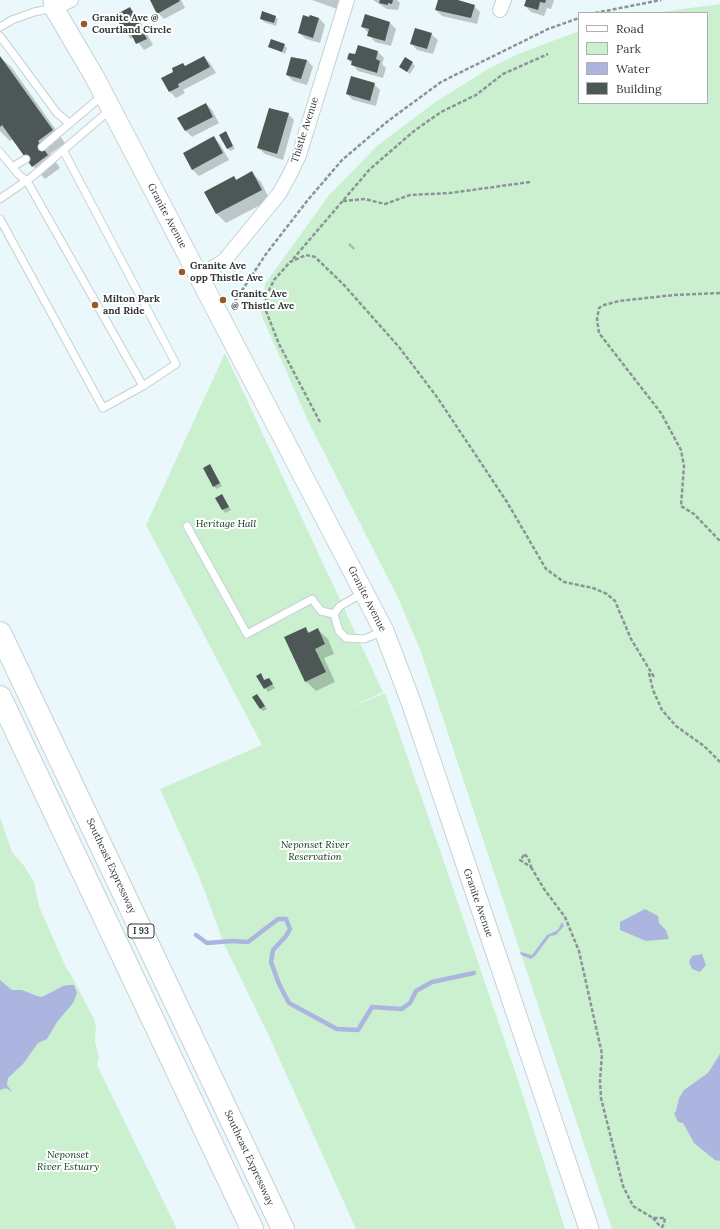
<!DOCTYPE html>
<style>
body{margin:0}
#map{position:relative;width:720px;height:1229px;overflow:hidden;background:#ebf8fb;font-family:Lora,serif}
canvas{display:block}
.legend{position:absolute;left:578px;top:12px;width:130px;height:92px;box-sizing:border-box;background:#fff;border:1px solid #adafb0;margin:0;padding:5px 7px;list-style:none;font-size:12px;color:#333839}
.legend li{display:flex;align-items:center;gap:8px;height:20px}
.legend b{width:20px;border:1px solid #adafb0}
</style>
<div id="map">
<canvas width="720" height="1229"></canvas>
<ul class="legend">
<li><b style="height:5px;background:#fff"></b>Road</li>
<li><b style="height:11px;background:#cbf0d0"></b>Park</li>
<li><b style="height:11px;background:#acb5e0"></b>Water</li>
<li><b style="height:11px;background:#4d5856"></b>Building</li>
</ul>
</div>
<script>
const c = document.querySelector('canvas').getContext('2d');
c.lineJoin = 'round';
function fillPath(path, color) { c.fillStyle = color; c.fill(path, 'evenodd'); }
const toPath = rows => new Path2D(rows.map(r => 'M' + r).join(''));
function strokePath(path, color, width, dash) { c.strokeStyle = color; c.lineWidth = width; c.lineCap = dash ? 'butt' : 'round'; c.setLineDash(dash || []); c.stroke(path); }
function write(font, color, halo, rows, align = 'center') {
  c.font = font + ' Lora,serif'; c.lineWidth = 4; c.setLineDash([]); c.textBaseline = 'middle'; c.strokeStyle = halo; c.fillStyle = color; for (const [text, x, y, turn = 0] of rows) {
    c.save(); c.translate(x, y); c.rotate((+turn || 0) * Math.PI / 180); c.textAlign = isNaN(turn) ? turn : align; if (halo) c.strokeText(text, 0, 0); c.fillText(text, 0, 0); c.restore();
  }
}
fillPath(toPath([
 [720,4,720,1229,612,1229,421,652,399,600,308,421,261,314,265,284,329,195,378,145,434,103,488,69,518,54,579,31,579,103,707,103,707,13,653,13],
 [225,353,383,692,347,709,385,693,441,853,518,1080,565,1229,356,1229,268,1034,225,946,198,874,160,789,262,745,146,525],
 [0,817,12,852,25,867,34,882,39,906,67,970,69,971,94,1019,96,1027,95,1042,99,1056,97,1065,177,1229,0,1229]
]), '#cbf0d0');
fillPath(toPath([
 [645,909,658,916,659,923,666,930,669,939,646,941,620,930,620,922],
 [562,922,564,926,556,935,550,936,535,956,531,959,521,955,520,952,532,955,547,935,558,930],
 [702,954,706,965,700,972,692,969,689,962,692,956],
 [0,980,12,990,22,990,37,996,42,997,63,986,69,985,74,985,77,993,73,1003,57,1022,47,1039,38,1043,23,1064,8,1078,7,1085,12,1092,6,1088,0,1090],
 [720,1054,720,1161,715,1160,694,1143,683,1123,678,1122,674,1113,676,1111,679,1098,684,1090,708,1073]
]), '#acb5e0');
fillPath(toPath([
 [151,0,181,0,185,8,164,19,158,13],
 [312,0,340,0,337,9],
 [373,0,397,0,400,3,398,10,387,9],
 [439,0,454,0,474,6,480,12,477,24,442,16,436,10],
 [527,0,554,0,551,9,547,8,544,16,531,12,525,6],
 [130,8,136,14,153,45,144,50,134,37,131,39,125,32],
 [365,16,390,23,396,29,391,46,375,42,369,35,368,33,362,26],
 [275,17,278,19,276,26,264,22,261,19],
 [319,18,325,25,320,43,306,39,299,33],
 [431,34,438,40,433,54,417,50,411,43],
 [284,45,287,48,285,54,269,46],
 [378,52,384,58,382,64,386,68,383,78,358,71,348,59],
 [0,57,12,68,65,143,50,154,60,168,45,179,33,166,13,139,10,141,0,131],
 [204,57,210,63,216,73,183,90,185,93,176,98,170,92,163,78],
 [298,58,307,60,313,67,307,85,293,81,287,75],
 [412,63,415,66,410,74,403,69],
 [374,84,380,90,376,106,353,100,347,94],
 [206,104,212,110,219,123,192,137,186,131,179,118],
 [288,114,294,120,283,160,265,154,258,148],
 [226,133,235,149,230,151,228,148],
 [214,138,220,144,229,160,199,176,193,170,184,153],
 [252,173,261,182,270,200,226,223,217,214,205,192,234,177,237,180],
 [350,243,355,248,354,250,348,245],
 [210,466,222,486,216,489,214,486],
 [222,495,231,510,225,513,223,510],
 [305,629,310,633,318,630,328,639,334,654,324,658,335,682,316,691,306,681],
 [261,675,265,681,269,679,275,688,268,692,258,676],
 [257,695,267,709,263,711,260,708]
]), '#0003');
strokePath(toPath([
 [196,935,207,943,232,941,248,942,278,919,286,919,290,929,286,936,273,950,271,962,279,984,289,1003,337,1029,358,1030,372,1007,402,1009,410,1003,416,991,432,982,474,973]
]), '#acb5e0', 4.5);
fillPath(toPath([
 [150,0,179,0,180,1,157,14],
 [380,0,393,0,392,4,388,3,388,5,379,3],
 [438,0,458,0,475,5,471,18,435,10],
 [526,0,546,0,545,3,540,2,538,10,524,6],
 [130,7,147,39,136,44,129,30,124,33,115,15],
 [262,11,276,16,274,23,260,19],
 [365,14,390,22,385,41,367,36,369,29,361,27],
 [303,15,309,17,310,15,319,18,313,38,298,33],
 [415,28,432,33,427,49,410,44],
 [271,39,285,44,282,52,268,47],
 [358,45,378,51,376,59,380,61,377,73,351,65,352,61,347,59,349,53,355,54],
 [0,56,53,130,38,141,48,155,32,167,2,125,0,127],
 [204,56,210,67,178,84,179,87,169,92,161,78,173,72,172,68,183,63,185,66],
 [291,57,307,60,301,79,286,75],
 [405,57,413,62,407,72,399,67],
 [351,76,375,83,370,101,346,94],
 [206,103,213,117,185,131,177,118],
 [269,108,289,113,277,154,257,148],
 [226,131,233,146,227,149,219,135],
 [214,136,223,153,192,170,183,153],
 [252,171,262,190,216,214,204,192,234,176,236,180],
 [210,464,220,483,213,487,203,468],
 [222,494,229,507,222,510,215,498],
 [306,627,308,633,318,628,325,644,315,649,326,672,305,682,284,637],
 [261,673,264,680,269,678,273,684,264,689,256,676],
 [257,694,265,706,260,709,252,697]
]), '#4d5856');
const lane = toPath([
 [0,27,12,20,34,12,54,8],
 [0,36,57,113,69,123],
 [42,147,103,95],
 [63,150,176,364,143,386],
 [0,152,19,175,27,181,143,386,103,408,0,219],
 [12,167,26,159],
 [0,199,33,176,111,109],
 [187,526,247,634,312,599,321,611,334,614],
 [363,593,340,606,334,614,339,631,346,638,364,639,384,631]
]);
const street = toPath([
 [54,8,71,0],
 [500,10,504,0],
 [199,276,224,261,279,194,290,174,299,155,347,0]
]);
const secondary = toPath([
 [53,0,54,8,94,76,384,631,411,702,589,1229]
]);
const highway = toPath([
 [0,633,283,1229],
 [0,697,252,1229]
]);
strokePath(lane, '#c4d1d3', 9);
strokePath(street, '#c4d1d3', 16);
strokePath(secondary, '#c4d1d3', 21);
strokePath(highway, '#c4d1d3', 24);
strokePath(toPath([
 [595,13,661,0],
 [343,201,365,199,385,204,410,195,450,193,530,182],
 [293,259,370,169,414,131,441,112,476,95,503,74,548,54],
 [720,293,674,295,619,301,604,305,599,308,597,319,599,333,661,413,681,450,684,466,681,506,694,514,720,541],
 [235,301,266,254,307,201,342,160,388,121,441,82,548,29,579,18],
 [320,422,279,344,266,311,266,297,274,280,290,262,306,255,315,257,344,285,399,347,437,397,507,502,546,569,564,582,593,588,607,594,615,601,631,639,654,677],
 [649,673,653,690,662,710,676,726,704,746,720,762],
 [525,854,529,860,531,867,520,860,525,854],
 [531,867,544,889,565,917,579,951,602,1054,600,1081,601,1098,623,1186,633,1206,653,1218,665,1218,664,1224,662,1227,660,1226,653,1218]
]), '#8b9496', 2.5, [4, 2]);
strokePath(lane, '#fff', 7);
strokePath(street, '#fff', 14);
strokePath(secondary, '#fff', 19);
strokePath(highway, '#fff', 22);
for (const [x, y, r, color] of [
 [84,24,4,"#9a5727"],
 [182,272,4,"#9a5727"],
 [223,300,4,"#9a5727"],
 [95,305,4,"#9a5727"]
]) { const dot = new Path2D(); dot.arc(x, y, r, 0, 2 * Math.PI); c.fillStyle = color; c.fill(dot); strokePath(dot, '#fff', 1.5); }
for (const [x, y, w] of [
 [141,931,26]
]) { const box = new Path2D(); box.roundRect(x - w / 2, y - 7, w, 14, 3); c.fillStyle = '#fff'; c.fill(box); strokePath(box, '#333839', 1); }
write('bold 9px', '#333839', null, [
 ["I 93",141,931]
]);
write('bold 10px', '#333839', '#fff', [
 ["Granite Ave @",92,18],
 ["Courtland Circle",92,30],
 ["Granite Ave",190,266],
 ["opp Thistle Ave",190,278],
 ["Granite Ave",231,294],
 ["@ Thistle Ave",231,306],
 ["Milton Park",103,299],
 ["and Ride",103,311]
], 'left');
write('10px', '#333839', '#fff', [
 ["Thistle Avenue",305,130,-72],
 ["Granite Avenue",167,216,62],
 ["Granite Avenue",367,599,63],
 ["Southeast Expressway",111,866,65],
 ["Granite Avenue",478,903,71],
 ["Southeast Expressway",249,1158,65]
]);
write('italic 10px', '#063314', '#fff', [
 ["Heritage Hall",226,524],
 ["Neponset River",315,845],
 ["Reservation",315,857],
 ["Neponset",68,1155],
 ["River Estuary",68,1167]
]);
</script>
